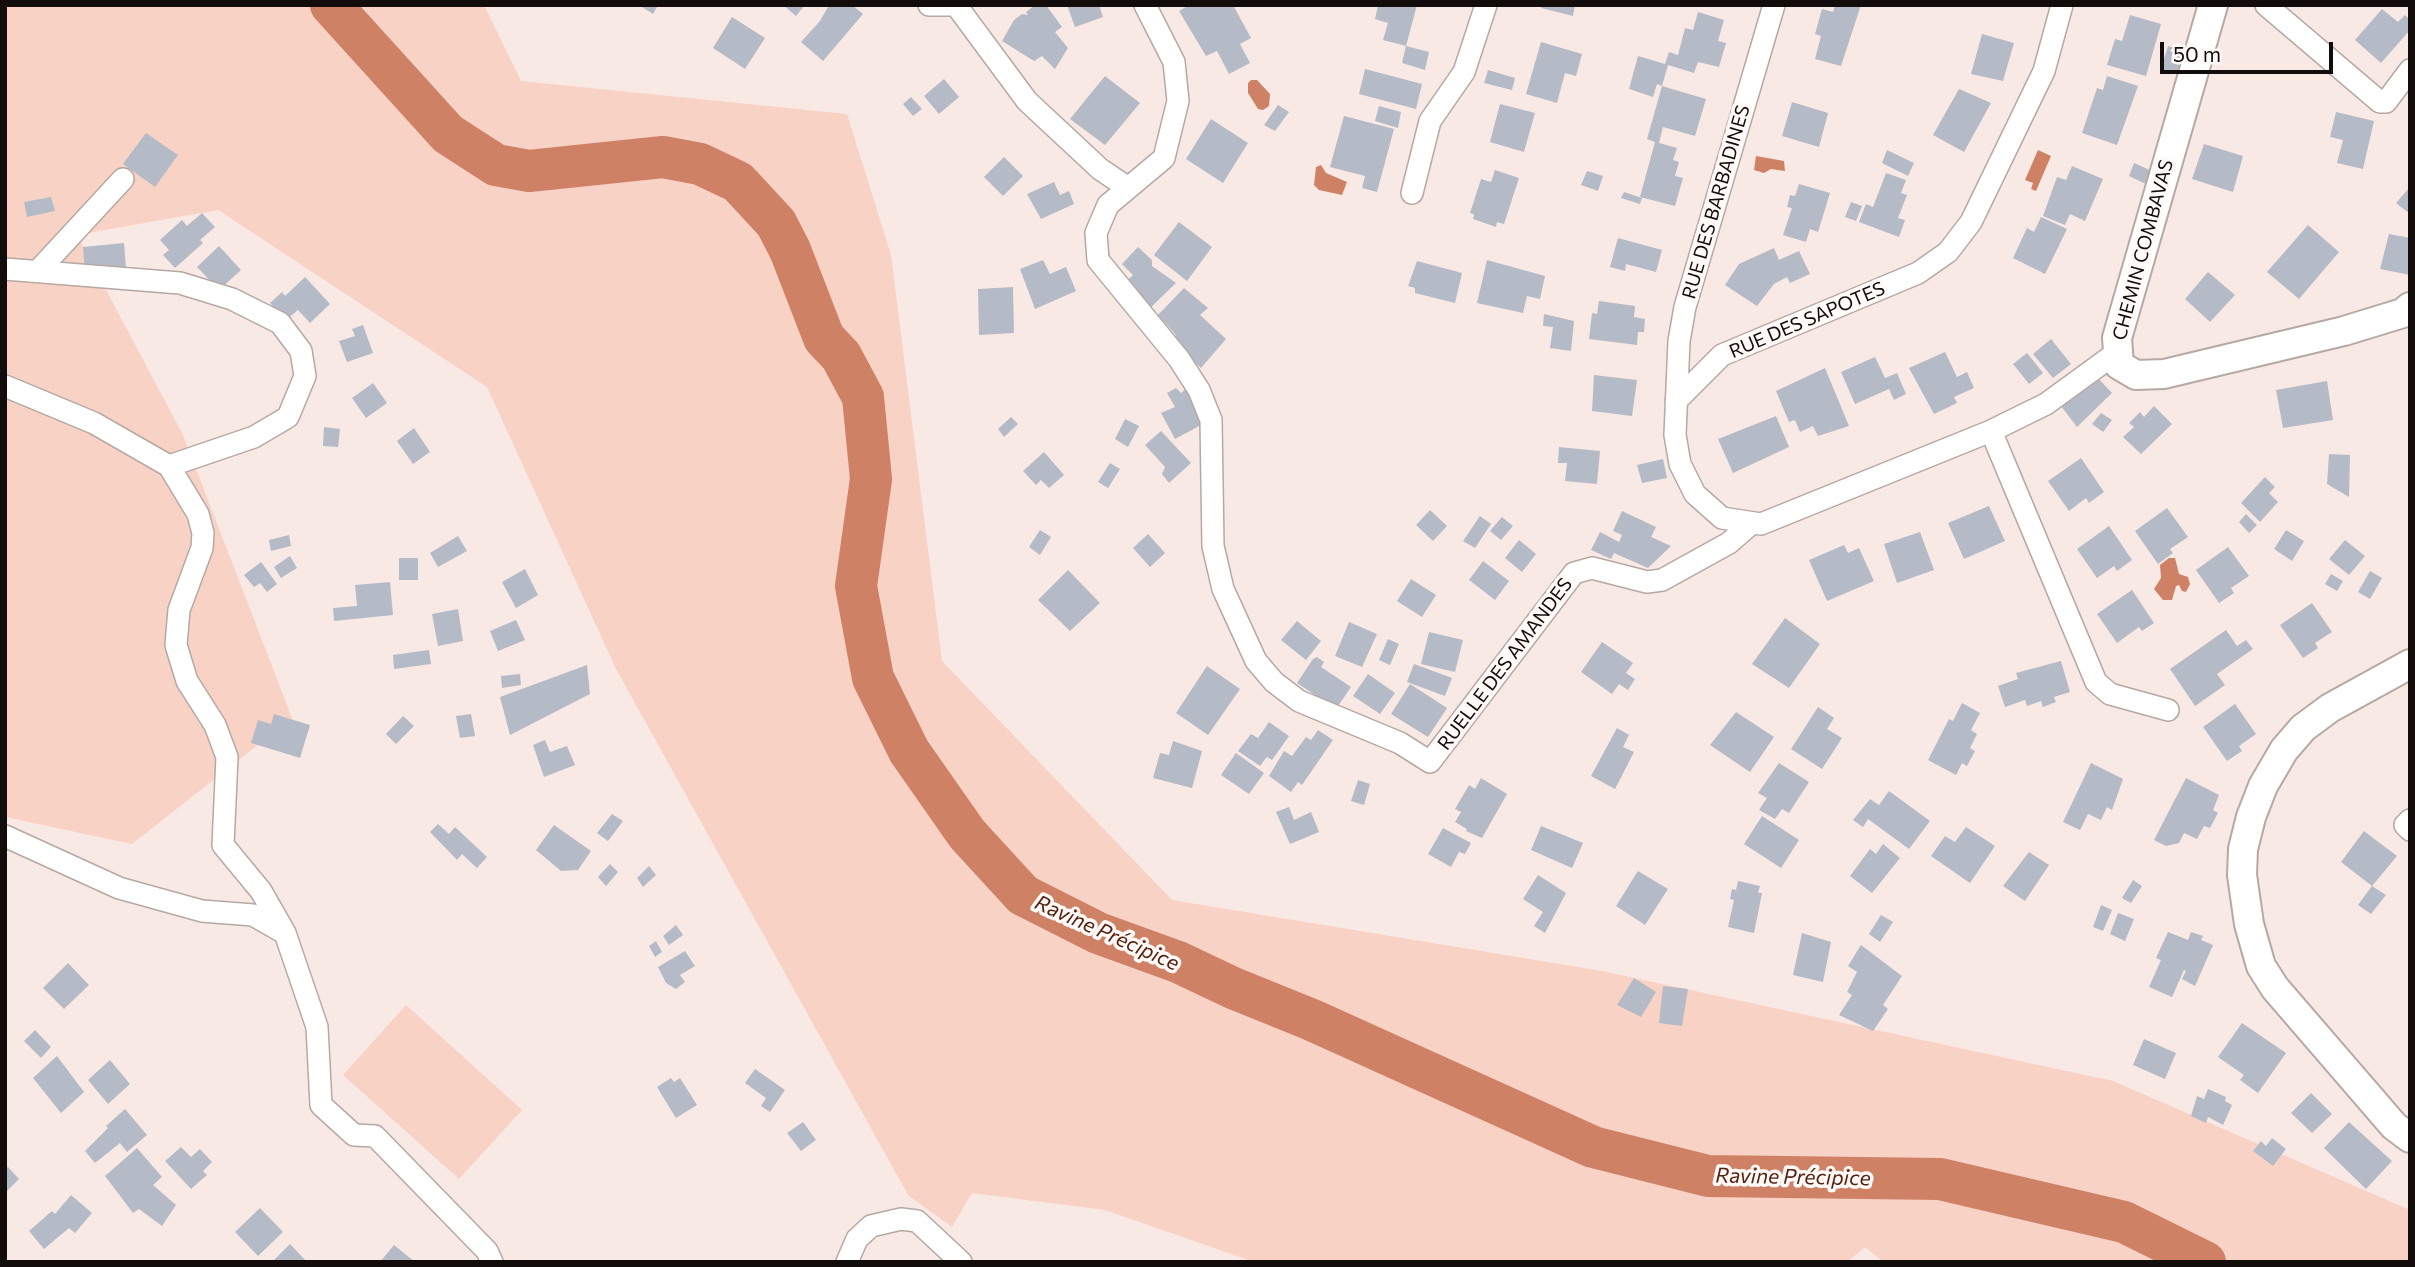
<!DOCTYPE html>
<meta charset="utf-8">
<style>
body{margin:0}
#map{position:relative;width:2415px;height:1267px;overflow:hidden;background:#f8e9e4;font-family:Commissioner,sans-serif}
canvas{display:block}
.frame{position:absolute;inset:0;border:7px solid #120d0b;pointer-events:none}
.scale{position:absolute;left:2160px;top:42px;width:173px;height:32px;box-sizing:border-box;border:4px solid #120d0b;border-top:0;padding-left:9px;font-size:21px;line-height:24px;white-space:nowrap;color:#120d0b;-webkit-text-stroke:5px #fff9f7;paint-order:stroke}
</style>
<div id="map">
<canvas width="2415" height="1267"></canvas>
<div class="frame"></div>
<div class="scale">50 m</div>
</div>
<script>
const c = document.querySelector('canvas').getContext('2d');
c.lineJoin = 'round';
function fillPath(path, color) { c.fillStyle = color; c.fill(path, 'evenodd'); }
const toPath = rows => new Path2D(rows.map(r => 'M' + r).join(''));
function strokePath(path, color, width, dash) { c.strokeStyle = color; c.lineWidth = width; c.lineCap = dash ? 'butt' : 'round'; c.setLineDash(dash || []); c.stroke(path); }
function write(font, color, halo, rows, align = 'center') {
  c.font = font + ' Commissioner,sans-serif'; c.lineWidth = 7; c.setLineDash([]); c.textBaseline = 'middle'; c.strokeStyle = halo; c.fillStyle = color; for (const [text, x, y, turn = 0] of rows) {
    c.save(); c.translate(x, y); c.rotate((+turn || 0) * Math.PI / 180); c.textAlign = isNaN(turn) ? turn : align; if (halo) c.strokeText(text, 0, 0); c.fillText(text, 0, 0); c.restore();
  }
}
fillPath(toPath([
 [5,5,484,5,521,81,847,114,891,255,942,661,1172,900,1602,971,2113,1081,2410,1210,2410,1262,1883,1262,1865,1247,1847,1262,1254,1262,1105,1210,972,1193,952,1227,908,1195,616,669,487,387,218,210,77,235,183,435,292,718,132,844,5,817],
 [406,1005,522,1110,459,1179,343,1075]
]), '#f9d2c6');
fillPath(toPath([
 [1251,80,1257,80,1270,94,1269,106,1263,110,1258,109,1248,93,1248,83],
 [2038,150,2051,156,2036,191,2031,189,2033,183,2025,180],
 [1756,156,1784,161,1785,171,1771,169,1764,173,1754,170],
 [1321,165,1326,173,1347,182,1342,195,1319,190,1314,185,1316,167],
 [2169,558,2175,558,2179,574,2188,577,2190,584,2186,592,2182,591,2179,585,2176,586,2172,600,2163,600,2154,589,2161,578,2160,565]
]), '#cf8166');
strokePath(toPath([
 [331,5,448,134,496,165,529,171,663,157,700,164,738,182,776,223,790,250,824,338,841,356,863,397,871,479,856,586,873,678,909,751,967,834,1023,895,1098,933,1178,962,1233,988,1312,1020,1593,1147,1708,1176,1940,1179,2124,1222,2205,1262]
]), '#cf8166', 42);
fillPath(toPath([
 [639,5,658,5,653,14],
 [783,5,805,5,796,16],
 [826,5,852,5,863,14,823,61,801,42,820,21,828,7],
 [1035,5,1046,5,1062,27,1055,32,1068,48,1055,69,1042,56,1034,61,1002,41,1014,20,1022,14,1028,15,1026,12],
 [1067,5,1099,5,1103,17,1075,27],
 [1189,5,1233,5,1251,38,1240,44,1250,63,1229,74,1217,51,1206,56,1179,11],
 [1378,5,1417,5,1406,46,1383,40,1388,23,1375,19],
 [1542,5,1575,5,1573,16,1541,8],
 [1835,5,1861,5,1841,66,1815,59,1821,36,1815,34,1822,9,1833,12],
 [2382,9,2398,22,2405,15,2410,20,2410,30,2381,63,2355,40],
 [1698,12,1724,20,1718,41,1726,43,1719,67,1698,62,1694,73,1668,65,1662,86,1657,84,1653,97,1629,89,1638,56,1665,64,1669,52,1678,55,1685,28,1693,30],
 [2130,15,2161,24,2146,76,2107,65,2115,39,2122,41],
 [732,17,765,38,745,69,713,48],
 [1982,34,2014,43,2003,81,1971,74],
 [1541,42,1582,54,1576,76,1565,73,1557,103,1526,94],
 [1406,46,1429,52,1425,70,1402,63],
 [2168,46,2186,51,2180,74,2161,69],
 [1365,69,1422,84,1416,109,1359,94],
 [1488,70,1515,78,1512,90,1484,83],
 [1105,76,1140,103,1105,145,1070,119],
 [2107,76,2138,86,2117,145,2082,133,2097,88,2103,90],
 [944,79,959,97,939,114,924,96],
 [1662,86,1706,99,1695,136,1663,127,1659,143,1677,148,1673,160,1679,162,1675,176,1683,178,1675,206,1640,197,1655,142,1647,139],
 [1959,89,1991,103,1964,152,1933,135],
 [911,97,922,109,913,116,903,104],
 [1792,102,1828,113,1819,147,1782,136],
 [1500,104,1535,113,1524,152,1490,142],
 [1278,105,1289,112,1275,131,1264,125],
 [1379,106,1401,112,1398,128,1375,121],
 [2336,112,2374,121,2363,169,2337,163,2343,140,2330,137],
 [1344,116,1394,129,1377,192,1362,188,1365,176,1330,167],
 [1211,119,1248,143,1223,183,1186,159],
 [146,133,178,155,155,187,123,164],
 [2204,144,2243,156,2233,192,2192,179],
 [1887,150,1914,163,1908,176,1882,163],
 [1004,157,1023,176,1003,196,984,177],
 [2134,163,2154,172,2150,186,2129,176],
 [2072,166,2103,179,2085,221,2070,214,2065,225,2043,216,2057,177,2066,180],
 [1495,170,1519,178,1504,224,1497,222,1496,227,1473,219,1474,214,1470,213,1481,179,1491,182],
 [1587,171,1603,176,1598,191,1581,185],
 [1886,173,1906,180,1901,193,1907,195,1898,218,1905,220,1899,237,1859,222,1866,204,1873,207],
 [1054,182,1060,195,1069,191,1074,204,1041,219,1027,194],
 [1799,184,1830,193,1818,232,1810,229,1806,242,1783,235,1792,208,1787,207,1790,195,1795,196],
 [2410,187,2410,214,2396,203],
 [1624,192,1642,198,1640,204,1621,198],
 [51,197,55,211,27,217,24,202],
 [1851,202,1862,206,1856,221,1845,217],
 [202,213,215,227,200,240,203,243,175,268,163,255,169,250,160,240,182,220,187,226],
 [2041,217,2067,229,2045,274,2013,258,2027,228,2034,232],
 [1179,222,1212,247,1187,281,1154,255],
 [2308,225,2339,252,2299,299,2267,272],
 [2389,234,2410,238,2410,275,2380,269],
 [1618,238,1662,250,1656,272,1626,264,1625,271,1610,267],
 [124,243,126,269,85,273,83,247],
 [219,246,241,270,219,290,197,267],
 [1138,247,1152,260,1152,266,1176,283,1145,313,1122,285,1133,275,1122,264],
 [1774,248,1779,260,1799,251,1810,274,1790,283,1787,277,1774,284,1757,306,1725,285,1739,264],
 [1043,260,1050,274,1066,267,1076,291,1035,309,1020,269],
 [1487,260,1545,276,1540,299,1527,296,1523,313,1477,303],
 [1417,261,1462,273,1455,303,1415,293,1415,288,1408,286],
 [2208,272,2235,295,2210,322,2185,299],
 [305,277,330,304,310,323,298,310,286,320,270,303,282,292,285,296],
 [1013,287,1014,333,979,335,978,289],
 [1184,288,1208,308,1200,315,1226,339,1201,368,1171,341,1176,335,1158,315],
 [1599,301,1635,306,1634,317,1645,319,1644,332,1638,332,1637,345,1589,339,1592,313,1597,314],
 [1544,314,1574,321,1571,351,1550,348,1553,327,1543,326],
 [363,325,373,353,347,362,339,341,355,336,352,329],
 [2051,339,2071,364,2053,378,2033,354],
 [1945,352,1957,377,1967,372,1974,388,1954,397,1957,403,1934,414,1909,368],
 [2027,353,2043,373,2029,384,2013,364],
 [1875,357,1885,378,1897,373,1906,394,1894,400,1889,389,1855,404,1841,372],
 [1825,368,1849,426,1818,436,1813,426,1800,432,1795,420,1789,422,1776,391],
 [1594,375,1637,380,1632,416,1592,411],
 [2097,377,2112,393,2077,427,2061,406,2077,390,2080,394],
 [2327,381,2333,420,2283,428,2276,390],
 [373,383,387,403,366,418,352,398],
 [1188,387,1203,424,1175,439,1161,413,1175,407,1167,393,1176,388,1181,393],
 [2154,406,2172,424,2141,454,2123,437,2134,427,2129,423,2140,412,2144,417],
 [2101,413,2112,420,2103,432,2092,424],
 [1776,416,1789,447,1733,473,1718,439],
 [1011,417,1018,424,1004,437,998,429],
 [1125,419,1139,426,1128,447,1115,439],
 [324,427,340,429,338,447,323,446],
 [414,428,430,452,413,464,397,441],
 [1161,431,1191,463,1169,483,1162,474,1165,467,1145,445],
 [1559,447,1600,451,1597,484,1565,481,1567,463,1558,463],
 [1044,452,1064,475,1049,488,1041,480,1036,485,1023,471],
 [2329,454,2350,455,2349,497,2327,484],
 [2081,458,2104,492,2089,503,2086,498,2069,511,2048,481],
 [1663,459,1667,478,1642,483,1637,465],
 [1110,463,1120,469,1108,488,1098,482],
 [2265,477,2275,487,2269,493,2278,502,2260,522,2241,503],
 [1989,506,2005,541,1964,559,1948,523],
 [2167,508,2188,537,2170,549,2173,553,2158,564,2135,531],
 [1430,510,1447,526,1433,541,1416,525],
 [1622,511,1656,527,1651,537,1671,546,1648,568,1614,553,1611,559,1591,550,1600,532,1619,542,1622,535,1613,531],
 [2246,514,2257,525,2249,533,2239,522],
 [1480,516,1491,524,1475,548,1463,541],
 [1502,517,1513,526,1501,540,1490,531],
 [2109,526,2132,560,2117,571,2114,566,2097,578,2077,549],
 [1040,530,1051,537,1040,555,1029,547],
 [2286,530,2304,541,2292,561,2274,549],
 [1920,532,1934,570,1897,583,1884,544],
 [1148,534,1165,553,1150,567,1133,548],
 [289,535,291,546,271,551,269,540],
 [458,536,467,551,438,567,430,553],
 [1519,540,1536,554,1522,572,1505,558],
 [2345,540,2365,556,2349,575,2329,559],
 [1844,545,1848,553,1859,548,1874,581,1827,601,1809,560],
 [2228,547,2249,576,2231,588,2234,593,2219,603,2196,570],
 [290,556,297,568,281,578,274,567],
 [399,558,418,558,418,580,399,580],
 [1483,561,1509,581,1495,600,1469,580],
 [261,562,277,584,267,592,260,583,254,587,244,575],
 [525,569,538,595,516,608,502,582],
 [1068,570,1100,603,1070,631,1038,600],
 [2370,571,2382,578,2370,599,2358,592],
 [2331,574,2343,581,2337,591,2325,584],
 [1411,579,1436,595,1422,617,1397,601],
 [390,582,393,615,334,621,333,608,357,606,355,585],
 [2132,590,2154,623,2142,631,2139,627,2117,643,2097,614],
 [2312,603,2332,632,2315,643,2318,648,2303,658,2280,625],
 [458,609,463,641,438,646,432,614],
 [1785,618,1820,644,1789,688,1752,664],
 [516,620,525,640,498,651,490,631],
 [1297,621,1321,641,1306,660,1281,640],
 [1349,622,1377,634,1362,667,1335,656],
 [2226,630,2237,646,2246,640,2253,649,2217,674,2225,685,2195,706,2170,669],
 [1429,632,1463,640,1455,672,1421,664],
 [1388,639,1399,644,1390,665,1379,660],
 [1602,642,1633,663,1626,673,1635,679,1628,690,1619,684,1612,694,1581,672],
 [429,650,431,664,394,669,393,655],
 [1317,657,1324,662,1321,667,1351,687,1336,709,1297,683,1313,659],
 [2061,661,2070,692,2054,697,2056,702,2043,707,2041,701,2027,706,2025,700,2005,707,1998,686,2018,679,2016,673],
 [1414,664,1452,678,1445,696,1407,682],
 [587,665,590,694,510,735,500,697],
 [1207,666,1240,689,1208,735,1176,713],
 [520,674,521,685,502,688,501,676],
 [1368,674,1395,693,1380,714,1353,696],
 [1410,684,1447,708,1428,737,1391,714],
 [1962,703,1980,713,1971,730,1977,734,1970,748,1975,751,1967,766,1962,763,1956,775,1928,760,1949,719,1953,721],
 [2235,704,2256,734,2239,746,2242,751,2227,761,2203,727],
 [1818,707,1834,718,1827,729,1842,738,1822,769,1791,749],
 [1736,712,1774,737,1750,772,1710,745],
 [274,714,310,725,300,758,251,743,258,720,271,724],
 [471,714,475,736,460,738,456,716],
 [403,716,414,726,396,744,386,734],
 [1269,722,1289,736,1272,760,1267,757,1260,766,1238,751,1251,734,1258,738],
 [1617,728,1629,735,1623,747,1634,752,1615,789,1591,776],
 [1318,730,1333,740,1302,785,1298,782,1291,792,1269,776,1284,751,1292,756,1306,737,1311,740],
 [545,740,550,752,567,746,575,765,544,777,533,745],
 [1173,741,1202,751,1192,788,1153,778,1160,753,1169,755],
 [1236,753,1264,773,1249,794,1221,775],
 [1779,763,1809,782,1789,813,1782,809,1775,819,1759,810,1767,798,1758,793],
 [2091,763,2123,779,2112,810,2107,807,2101,820,2088,814,2080,830,2063,822],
 [1481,778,1507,794,1482,838,1466,831,1467,829,1455,822,1461,812,1455,809,1469,785,1475,789],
 [2186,778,2219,795,2213,810,2218,813,2210,828,2204,826,2197,839,2184,833,2179,843,2166,846,2154,840],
 [1358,780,1370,784,1364,805,1351,801],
 [1889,791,1930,821,1909,849,1868,819,1863,827,1853,820,1870,799,1879,805],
 [1289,807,1294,820,1311,812,1319,832,1290,844,1276,812],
 [612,814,623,821,608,841,597,833],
 [1762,816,1799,840,1781,868,1744,844],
 [438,824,449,834,455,827,487,857,477,868,462,854,457,860,430,832],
 [554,825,591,851,578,870,561,871,536,850],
 [1541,826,1583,843,1572,868,1531,850],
 [1966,827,1995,846,1970,883,1931,856,1945,836,1955,842],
 [1443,828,1471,843,1465,854,1459,852,1451,867,1428,854],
 [2364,831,2397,856,2372,886,2386,895,2371,914,2358,905,2372,886,2341,862],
 [1883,844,1900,858,1872,893,1850,876,1870,849,1876,854],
 [2029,852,2049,865,2025,901,2003,886],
 [610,864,618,872,606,886,598,877],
 [649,866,656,875,643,887,637,878],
 [1638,871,1668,889,1645,925,1616,906],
 [1538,875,1566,893,1545,933,1534,926,1543,912,1523,899],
 [2133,880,2142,886,2131,903,2122,898],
 [1738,881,1760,886,1758,893,1762,893,1754,933,1728,927,1734,900,1730,899,1732,889,1736,890],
 [2101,905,2112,910,2103,931,2093,927],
 [2118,913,2134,919,2125,941,2110,934],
 [1881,915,1893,922,1880,942,1869,934],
 [676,925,683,935,669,945,663,936],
 [2168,932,2188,940,2191,932,2203,936,2201,940,2213,945,2195,986,2182,979,2186,971,2184,970,2172,997,2149,987,2161,960,2156,958],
 [1802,933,1831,942,1823,982,1793,975],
 [656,941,662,952,655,957,649,946],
 [1861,945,1902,976,1883,1005,1888,1009,1873,1031,1839,1015,1852,995,1847,992,1857,972,1848,966],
 [685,951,695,966,680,975,685,982,676,989,666,983,658,967],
 [68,963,89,985,64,1009,43,988],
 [1634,978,1656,992,1641,1017,1617,1005],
 [1663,986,1688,989,1682,1026,1659,1023],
 [2242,1023,2286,1053,2258,1093,2240,1080,2244,1075,2218,1057],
 [35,1030,51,1047,41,1058,24,1041],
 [2144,1039,2176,1053,2165,1079,2133,1065],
 [57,1056,84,1092,61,1113,33,1078],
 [110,1060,130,1084,108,1104,88,1080],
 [755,1069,785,1090,770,1112,761,1106,766,1098,745,1083],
 [671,1078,674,1082,680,1078,697,1105,676,1118,657,1087],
 [2208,1089,2226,1097,2225,1101,2232,1105,2223,1125,2208,1117,2206,1123,2191,1116,2197,1096,2204,1099],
 [2311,1093,2332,1114,2312,1133,2291,1113],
 [125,1109,147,1135,127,1152,120,1143,95,1163,85,1151,108,1128,106,1126],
 [803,1122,816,1140,801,1151,787,1133],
 [2349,1122,2392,1161,2366,1189,2324,1148],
 [2272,1138,2286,1149,2273,1166,2253,1151,2261,1141,2266,1146],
 [181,1147,191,1157,200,1149,212,1162,203,1171,207,1175,191,1189,165,1161],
 [137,1148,162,1177,153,1185,176,1205,162,1226,139,1209,133,1213,105,1176],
 [8,1167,19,1179,5,1193,5,1170],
 [71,1195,92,1213,75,1233,69,1228,44,1249,29,1231,52,1211,55,1214],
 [260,1208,283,1232,258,1256,235,1232],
 [290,1244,307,1262,272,1262],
 [394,1245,415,1262,380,1262]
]), '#b4bbc7');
const minor = toPath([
 [929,5,950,5],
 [956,5,1027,101,1100,169,1128,188],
 [1145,5,1174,62,1178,101,1164,158,1108,205,1096,233,1098,260,1179,359,1199,390,1211,420,1213,546,1223,589,1256,661,1274,682,1299,701,1400,743,1430,762,1574,573,1592,568,1647,582,1662,580,1729,543,1752,523],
 [1774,5,1685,307,1679,341,1675,435,1680,464,1695,494,1722,518,1761,524,1991,431,2046,404,2116,353],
 [2266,5,2380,102,2386,102,2410,70],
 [1412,193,1430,121,1464,72,1486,5],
 [5,269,180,283,232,299,280,323,301,351,305,376,288,417,254,437,169,466,198,514,203,533,202,548,179,610,176,645,187,681,215,725,227,757,223,845,261,891,285,933,317,1027,321,1105,354,1135,375,1136,487,1251,492,1262],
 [38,271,123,179],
 [5,386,94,423,169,466],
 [1676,401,1722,355,1918,273,1948,252,1971,222,2044,71,2062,5],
 [1991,431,2096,682,2110,694,2168,710],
 [2410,820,2405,825,2410,830],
 [5,836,119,888,202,911,253,915,283,932],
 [847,1262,857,1239,871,1226,901,1219,917,1221,961,1262]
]);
const tertiary = toPath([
 [2213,5,2117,338,2119,365,2136,375,2164,374,2344,331,2403,313,2410,307],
 [2410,664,2330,708,2303,728,2284,750,2263,786,2251,817,2243,849,2242,875,2249,924,2261,966,2275,988,2394,1126,2410,1138]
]);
strokePath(minor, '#b6a8a3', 24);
strokePath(tertiary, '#b6a8a3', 32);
strokePath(minor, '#fff', 21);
strokePath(tertiary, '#fff', 28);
write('19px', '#120d0b', '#fff9f7', [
 ["RUE DES BARBADINES",1716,202,-74],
 ["CHEMIN COMBAVAS",2143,250,-75],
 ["RUE DES SAPOTES",1807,320,-23],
 ["RUELLE DES AMANDES",1505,664,-53]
]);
write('italic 21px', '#54210f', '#fff9f7', [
 ["Ravine Précipice",1107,933,24],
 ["Ravine Précipice",1793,1177,1]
]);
</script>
